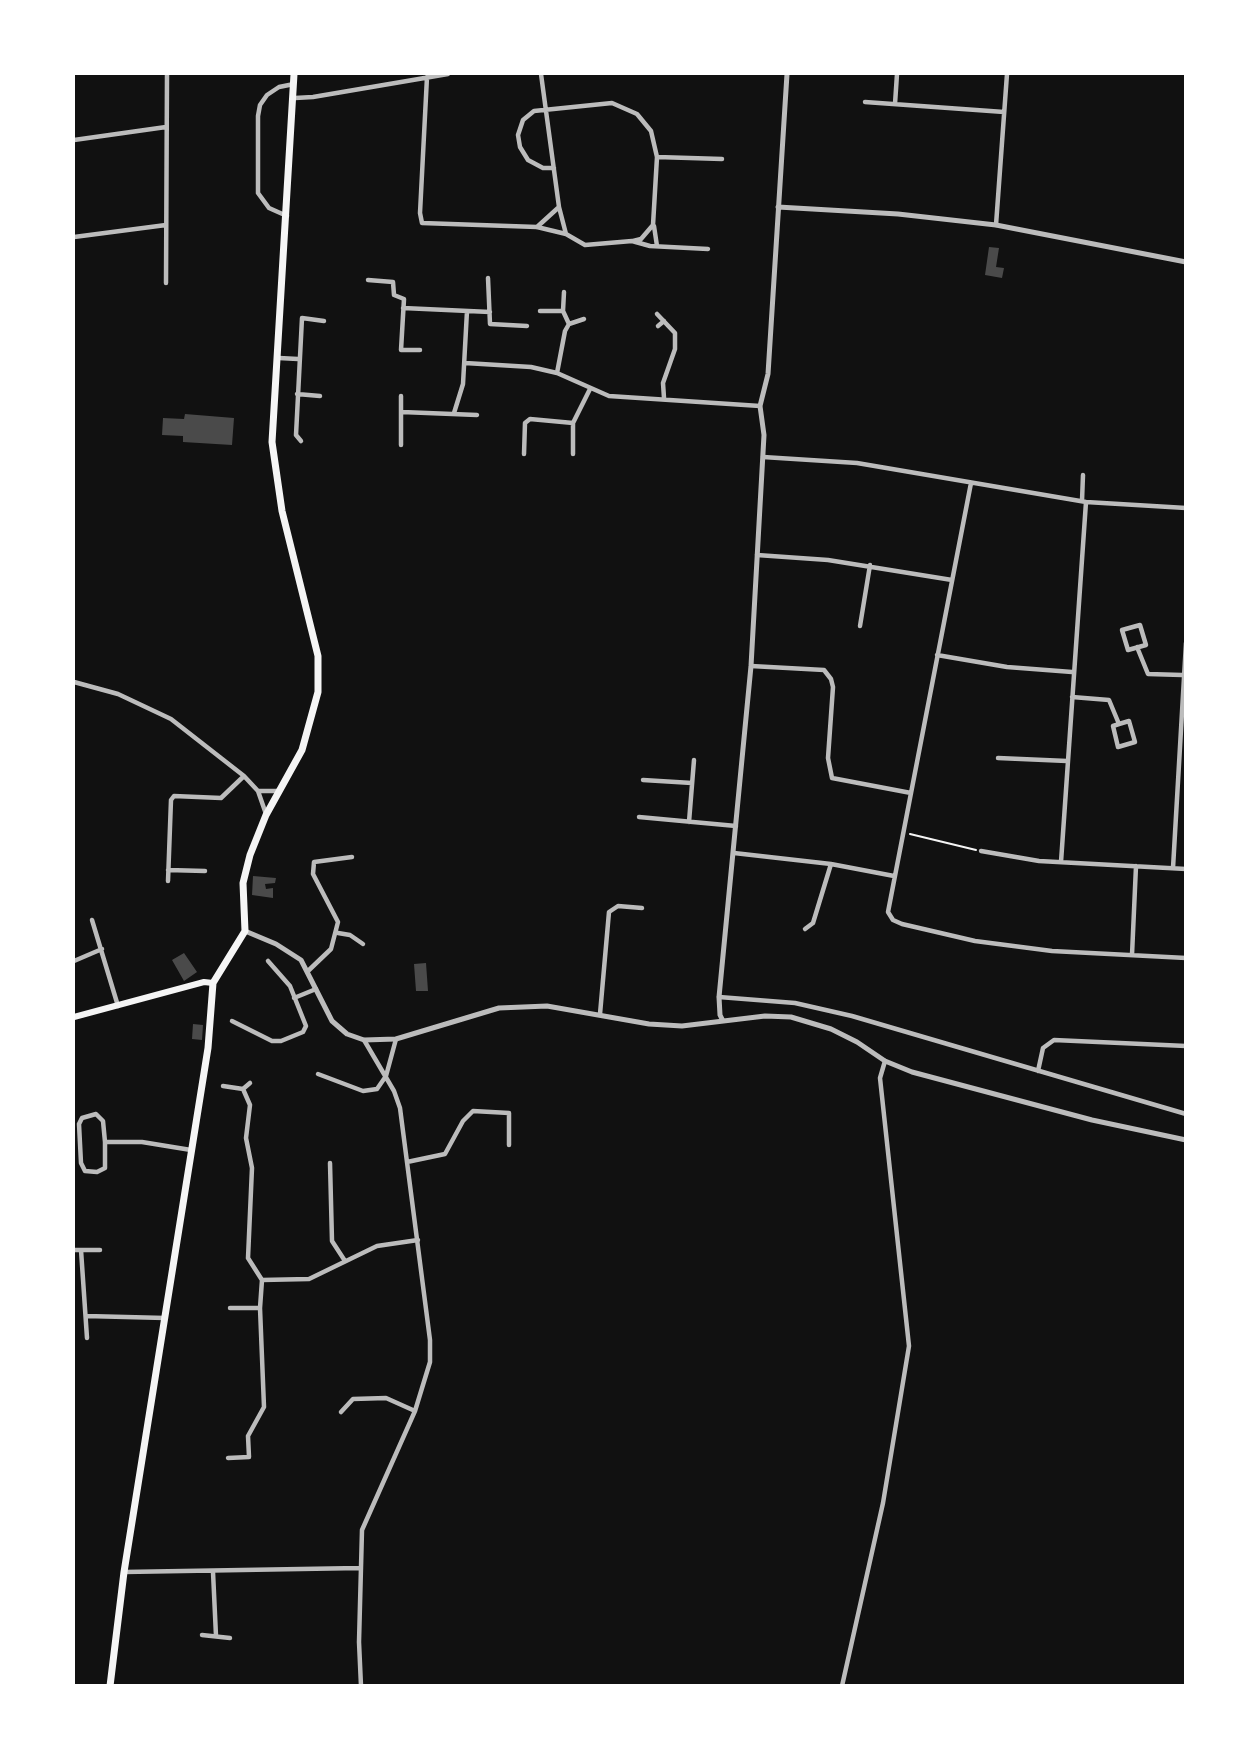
<!DOCTYPE html>
<style>
body{margin:0}
#map{position:relative;width:1259px;height:1759px;overflow:hidden;background:#111;font-family:"Noto Sans",sans-serif}
canvas{display:block}
.frame{position:absolute;inset:0;border:75px solid #fff;pointer-events:none}
</style>
<div id="map">
<canvas width="1259" height="1759"></canvas>
<div class="frame"></div>
</div>
<script>
const c = document.querySelector('canvas').getContext('2d');
c.lineJoin = 'round';
function fillPath(path, color) { c.fillStyle = color; c.fill(path, 'evenodd'); }
const toPath = rows => new Path2D(rows.map(r => 'M' + r).join(''));
function strokePath(path, color, width, dash) { c.strokeStyle = color; c.lineWidth = width; c.lineCap = dash ? 'butt' : 'round'; c.setLineDash(dash || []); c.stroke(path); }
fillPath(toPath([
 [989,247,999,248,996,267,1004,268,1002,278,985,275],
 [185,414,234,418,232,445,183,442,183,436,162,435,163,418,184,419],
 [253,876,276,878,275,883,265,884,266,889,273,888,273,898,252,895],
 [184,953,197,972,184,981,172,960],
 [426,963,428,991,416,991,414,964],
 [193,1024,203,1025,202,1040,192,1039]
]), '#4a4a4a');
strokePath(toPath([
 [910,834,976,850]
]), '#f5f5f5', 2);
strokePath(toPath([
 [541,74,559,207,566,234],
 [427,77,420,213,422,223,537,227,566,234,585,245,632,241,650,246,708,249],
 [295,98,313,97,448,74],
 [865,102,1004,112],
 [895,104,897,74],
 [74,140,166,127],
 [657,157,722,159],
 [554,168,543,168,528,160,520,147,518,135,523,120,534,111,612,103,637,114,651,131,657,157,653,225,641,239,633,241],
 [287,216,269,208,258,193,258,116,260,105,267,95,279,87,294,84],
 [996,225,1007,74],
 [654,226,657,246],
 [537,227,559,207],
 [74,237,166,225],
 [488,278,490,324,527,326],
 [368,280,393,282,394,295,404,299,401,350,420,350],
 [166,283,167,74],
 [403,308,490,312],
 [540,311,563,311,569,324],
 [563,311,564,292],
 [657,314,675,333,675,349,663,383,664,398],
 [658,326,664,321],
 [279,358,298,359],
 [465,363,531,367,557,373,609,396,760,406],
 [557,373,565,331,569,324,584,319],
 [297,394,320,396],
 [402,412,477,415],
 [454,413,463,384,467,311],
 [301,441,296,435,302,318,324,321],
 [401,445,401,396],
 [524,454,525,423,530,419,573,423],
 [573,454,573,423,590,389],
 [763,457,857,463,1086,502,1186,508],
 [971,483,888,912,893,920,902,924,975,941,1052,951,1186,958],
 [1082,501,1083,475],
 [757,555,828,560,952,580],
 [1140,625,1146,645,1128,650,1122,630,1140,625],
 [860,626,870,565],
 [1137,647,1148,674,1182,675],
 [937,655,1007,667,1072,672],
 [751,666,824,670,831,679,833,687,828,758,832,778,911,793],
 [74,682,118,694,171,719,244,776,258,791,266,814],
 [1072,697,1109,700,1119,724,1129,721,1135,742,1118,747,1113,726,1119,724],
 [998,758,1067,761],
 [643,780,692,783],
 [258,791,279,791],
 [639,817,736,826],
 [689,822,694,760],
 [981,851,1039,861,1186,869],
 [734,853,831,864,894,876],
 [1061,862,1086,502],
 [1173,868,1186,643],
 [168,870,205,871],
 [168,881,171,800,174,796,221,798,244,776],
 [92,920,118,1006],
 [805,929,813,923,831,864],
 [338,933,350,935,363,944],
 [1132,955,1136,866],
 [74,961,102,949],
 [308,971,331,949,338,922,313,874,314,862,352,857],
 [719,997,795,1003,852,1016,1186,1114],
 [294,998,316,989],
 [600,1014,609,912,618,906,642,908],
 [232,1021,272,1041,281,1041,303,1032,306,1026,290,986,268,961],
 [1038,1071,1043,1048,1054,1040,1186,1046],
 [318,1074,363,1091,377,1089,386,1076,396,1039],
 [223,1086,243,1089,250,1105,246,1138,252,1168,248,1258,262,1280,309,1279,377,1246,418,1240],
 [243,1089,250,1083],
 [105,1142,103,1121,96,1114,82,1118,79,1124,81,1163,85,1171,97,1172,105,1168,105,1142,142,1142,191,1150],
 [407,1162,445,1154,463,1121,473,1111,509,1113,509,1145],
 [330,1163,332,1241,345,1261],
 [74,1250,100,1250],
 [81,1250,87,1338],
 [230,1308,260,1308,262,1280],
 [86,1316,165,1318],
 [341,1412,353,1399,386,1398,415,1411],
 [228,1458,249,1457,248,1436,264,1407,260,1308],
 [124,1572,360,1568],
 [213,1572,216,1636],
 [202,1635,230,1638],
 [361,1686,359,1642,362,1530,415,1411,430,1362,430,1340,400,1108,394,1091,364,1040],
 [842,1686,883,1503,909,1346,880,1078,885,1061]
]), '#bcbcbc', 4.5);
strokePath(toPath([
 [778,207,898,214,996,225,1186,262],
 [245,931,276,944,301,960,332,1021,347,1034,364,1040,396,1039,499,1008,547,1006,649,1024,682,1026,765,1016,791,1017,831,1029,857,1042,885,1061,912,1072,1092,1120,1186,1140],
 [723,1021,720,1015,719,997,751,666,764,435,760,406,768,374,787,74]
]), '#bcbcbc', 5);
strokePath(toPath([
 [74,1017,204,982,213,983]
]), '#f5f5f5', 6);
strokePath(toPath([
 [110,1686,124,1572,208,1048,213,983,245,931,243,883,250,855,266,815,302,750,318,692,318,656,282,511,272,442,294,74]
]), '#f5f5f5', 7);
</script>
